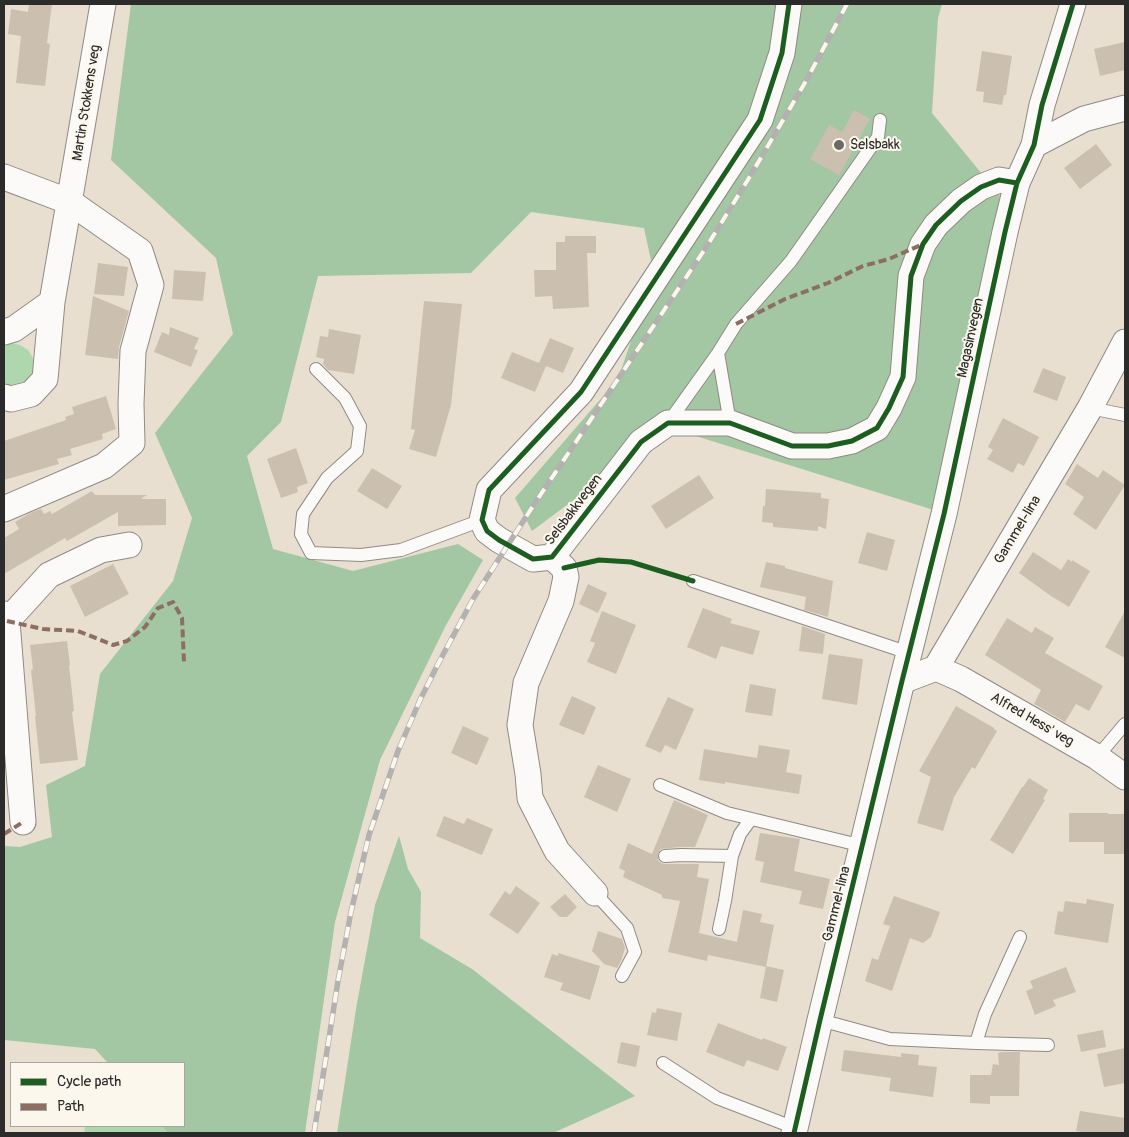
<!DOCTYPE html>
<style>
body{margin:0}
#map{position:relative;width:1129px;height:1137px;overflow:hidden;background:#e8dfd0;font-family:Pangolin,sans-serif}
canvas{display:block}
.frame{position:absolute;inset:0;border:5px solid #2b2b2b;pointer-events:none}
.legend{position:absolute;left:10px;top:1062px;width:175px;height:65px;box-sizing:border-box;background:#fbf7ec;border:1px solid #a8a59f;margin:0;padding:6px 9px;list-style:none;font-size:15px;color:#2b2b2b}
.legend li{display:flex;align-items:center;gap:10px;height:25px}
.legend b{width:25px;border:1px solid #a8a59f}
</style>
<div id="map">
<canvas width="1129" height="1137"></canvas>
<div class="frame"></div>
<ul class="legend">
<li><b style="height:6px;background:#1b5e20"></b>Cycle path</li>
<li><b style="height:6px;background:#8d6e63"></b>Path</li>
</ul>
</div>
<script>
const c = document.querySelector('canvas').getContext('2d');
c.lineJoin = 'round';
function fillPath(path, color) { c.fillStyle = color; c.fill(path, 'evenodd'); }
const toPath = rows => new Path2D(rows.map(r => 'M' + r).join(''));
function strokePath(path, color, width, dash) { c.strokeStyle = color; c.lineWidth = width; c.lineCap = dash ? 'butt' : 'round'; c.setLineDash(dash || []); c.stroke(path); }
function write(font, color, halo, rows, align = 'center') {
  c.font = font + ' Pangolin,sans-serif'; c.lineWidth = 4; c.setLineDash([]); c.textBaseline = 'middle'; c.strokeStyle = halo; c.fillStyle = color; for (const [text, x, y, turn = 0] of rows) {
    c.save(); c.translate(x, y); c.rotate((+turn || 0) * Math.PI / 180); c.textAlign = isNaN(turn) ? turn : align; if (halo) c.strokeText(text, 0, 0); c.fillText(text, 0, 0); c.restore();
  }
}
fillPath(toPath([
 [12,343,20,345,28,350,33,358,34,367,32,376,26,384,4,389,4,344],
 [85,1126,162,1126,168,1133,84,1133]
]), '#afd7ae');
fillPath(toPath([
 [131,4,942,4,938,18,932,113,1000,196,937,511,670,428,532,531,515,498,618,379,654,274,644,228,531,212,471,273,318,276,281,422,247,456,273,549,353,571,458,544,483,560,446,625,380,760,335,922,305,1133,168,1133,162,1126,184,1126,184,1063,108,1063,95,1049,4,1040,4,846,20,847,52,837,46,785,85,766,100,674,173,581,192,518,155,433,233,334,216,258,111,160],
 [399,836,408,869,421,892,420,938,472,969,635,1096,553,1133,337,1133,356,1009,375,905]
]), '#a2c7a2');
fillPath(toPath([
 [29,4,52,4,47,43,50,44,45,86,16,83,21,36,8,34,11,9,28,12],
 [1125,42,1125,70,1100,76,1094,49],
 [982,51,1012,56,1006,95,1004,95,1002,105,983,102,984,92,976,91],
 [854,110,870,119,839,175,810,159,829,125,842,132],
 [1096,144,1112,165,1080,189,1064,168],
 [565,236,596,236,596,253,587,253,589,307,553,309,552,296,535,297,534,270,556,270,556,242,565,242],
 [98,263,128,267,124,296,94,294],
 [174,270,206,272,203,301,172,299],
 [93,296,129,311,119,347,118,359,85,355],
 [424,301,462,304,451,405,436,457,409,449,415,430,411,429],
 [170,327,199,338,194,349,198,350,191,367,154,352,162,332,169,335],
 [329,329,361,335,354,374,328,370,323,364,324,359,316,357,320,336,328,337],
 [550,338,574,348,563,373,546,366,535,392,501,378,512,352,539,363],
 [1043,368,1066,377,1057,401,1033,392],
 [106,396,116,429,102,434,103,439,70,449,72,455,57,459,59,464,4,480,4,441,66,420,65,417,74,414,72,407],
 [1003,418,1039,437,1024,466,1018,463,1013,473,987,459,993,450,988,447],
 [296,448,308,483,297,487,298,492,281,498,267,459],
 [1077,464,1098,478,1103,470,1125,485,1096,530,1073,514,1084,497,1065,484],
 [372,468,402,486,387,509,357,491],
 [699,475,714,498,666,529,651,506],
 [766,489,821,493,821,498,829,499,826,529,818,526,818,531,773,527,773,523,762,522,763,506,765,506],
 [92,491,95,495,147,495,142,498,142,499,166,499,166,525,118,526,118,512,67,541,65,538,4,574,4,538,19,529,15,522,30,513,41,509,44,514,50,511,52,514],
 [867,532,895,540,887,571,858,563],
 [1033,552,1061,570,1068,559,1072,562,1072,560,1090,571,1069,607,1051,596,1019,573],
 [766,562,785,566,785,568,833,581,828,617,804,610,806,597,760,587],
 [113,564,129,594,85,617,70,586],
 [588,584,607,593,598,613,579,604],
 [703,608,732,619,730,623,760,631,753,655,721,646,716,659,687,647],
 [602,611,636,625,616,674,587,662,595,643,590,641],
 [1125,611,1125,658,1105,647],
 [1007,618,1032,633,1035,627,1054,638,1045,653,1103,686,1089,711,1076,704,1065,722,1034,704,1041,690,985,655],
 [802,626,825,634,823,654,799,651],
 [67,641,70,665,69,665,74,711,72,712,78,760,40,764,35,716,36,716,31,670,33,669,30,645],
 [829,654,863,659,857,705,822,699],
 [750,684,776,689,772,716,745,712],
 [572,696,596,707,584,735,559,725],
 [668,697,694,709,676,750,665,745,661,753,645,746],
 [956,706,994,728,994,729,997,731,975,769,972,767,954,797,943,831,917,823,931,777,919,771],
 [463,726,489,738,477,765,451,753],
 [759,745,790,750,786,772,802,775,799,794,725,782,725,784,699,780,704,749,757,758],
 [598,765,631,779,617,812,584,797],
 [1029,778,1048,790,1043,799,1045,800,1013,854,990,840,1022,787,1023,787],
 [674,800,708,815,695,847,680,847,661,849,658,853,658,860,661,863,665,864,699,864,697,877,709,879,699,933,737,942,743,910,762,914,760,922,774,925,766,967,708,955,707,961,668,952,680,901,662,898,662,895,623,877,625,871,619,868,628,843,652,854],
 [1069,813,1108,813,1108,814,1125,814,1125,854,1104,854,1104,842,1069,842],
 [444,816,464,824,467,818,493,829,482,855,436,836],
 [760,833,800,839,794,871,830,879,823,909,799,904,802,891,760,882,764,862,755,860],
 [516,886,540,903,518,934,489,915,505,891,510,895],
 [565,894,577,907,567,917,560,917,550,907],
 [894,896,940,912,931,937,923,943,910,938,892,991,865,981,872,958,878,960,890,926,883,924],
 [1087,899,1114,904,1108,943,1054,934,1058,911,1063,912,1065,901,1086,904],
 [598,931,622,939,625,948,621,961,617,968,604,964,592,951],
 [558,953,600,966,590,1000,560,990,563,983,544,977,552,954,558,956],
 [766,966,784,970,777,1002,760,998],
 [1066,967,1076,992,1053,1000,1056,1006,1035,1015,1026,991,1033,988,1030,981],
 [657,1008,682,1013,677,1041,647,1035,652,1012,656,1013],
 [718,1023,762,1040,763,1038,787,1047,778,1071,747,1060,744,1067,706,1052],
 [1103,1030,1106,1047,1081,1052,1077,1035],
 [621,1042,640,1046,636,1067,617,1063],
 [1125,1048,1125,1083,1104,1087,1097,1054],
 [844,1050,901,1057,901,1053,919,1055,918,1065,937,1067,933,1097,889,1091,891,1078,841,1071],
 [1001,1052,1020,1052,1019,1096,990,1096,990,1104,970,1103,970,1075,991,1075,993,1064,999,1065,998,1053],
 [1080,1111,1125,1118,1125,1133,1088,1133,1076,1131]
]), '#cbc0af');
const lane = toPath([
 [718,353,730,423],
 [316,369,345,398,360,426,357,451,327,478,303,514,301,534,311,553,361,555,401,550,482,520],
 [1090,408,1125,415],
 [668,423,718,353,736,324,791,261,878,137,880,120],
 [693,581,909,653],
 [1097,757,1125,724],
 [660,785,727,813,863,846],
 [665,856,681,855,732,856],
 [595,893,627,928,635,952,622,976],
 [719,929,725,901,732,856,740,834,751,819],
 [820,1020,890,1039,976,1043,1048,1045],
 [976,1043,985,1014,1020,937],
 [663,1063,717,1098,795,1128]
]);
const street = toPath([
 [789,4,782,53,760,120,581,392,489,490,482,520,487,531,499,540,533,559,552,557,641,442,668,423,730,423,792,446,828,446,852,441,877,428,889,408,903,377,911,276,923,244,936,225,961,201,981,187,999,180,1017,183],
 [1034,145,1084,119,1125,108],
 [4,177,70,202,140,251,151,285,133,351,131,404,132,443,104,466,4,509],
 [4,332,14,329,52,302],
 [4,397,11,399,31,394,45,379,52,302,103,4],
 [552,557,564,568,566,577,561,601,526,683,520,725,528,774,530,798,557,851,595,893],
 [4,614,7,621,23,822],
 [7,621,49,575,101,550,129,545],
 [936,668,961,679,1097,757,1125,777],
 [902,681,936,668,1090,408,1125,342],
 [794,1133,820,1020,902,681,944,514,1005,232,1017,183,1034,145,1042,105,1073,4]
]);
strokePath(lane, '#8f8b83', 14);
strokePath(street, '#8f8b83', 27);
strokePath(lane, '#fcfaf8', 12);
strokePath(street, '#fcfaf8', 25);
const rail = toPath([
 [314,1133,338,981,351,912,369,835,398,751,420,700,438,664,473,599,535,503,707,246,749,178,806,81,847,4]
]);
strokePath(rail, '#b3b2b0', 5.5);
strokePath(rail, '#fbf7ec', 4, [11]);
strokePath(toPath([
 [736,324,785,299,828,283,863,266,889,259,923,244],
 [7,621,43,629,78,631,113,645,127,641,145,627,158,608,173,602,182,618,184,662],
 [4,834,23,822]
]), '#8d6e63', 4, [8, 4]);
strokePath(toPath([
 [789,4,782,53,760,120,581,392,489,490,482,520,487,531,499,540,533,559,552,557,641,442,668,423,730,423,792,446,828,446,852,441,877,428,889,408,903,377,911,276,923,244,936,225,961,201,981,187,999,180,1017,183],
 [564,568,599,560,631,562,693,581],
 [794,1133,820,1020,902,681,944,514,1005,232,1017,183,1034,145,1042,105,1073,4]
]), '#1b5e20', 5);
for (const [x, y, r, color] of [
 [839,145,6,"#6d6a65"]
]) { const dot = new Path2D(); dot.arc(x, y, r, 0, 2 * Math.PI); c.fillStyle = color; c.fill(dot); strokePath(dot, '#fbf7ec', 2); }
write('14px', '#2b2b2b', '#fbf7ec', [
 ["Martin Stokkens veg",87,103,-81],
 ["Magasinvegen",971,338,-78],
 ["Selsbakkvegen",574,510,-53],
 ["Gammel-lina",1018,530,-59],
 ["Alfred Hess' veg",1032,720,30],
 ["Gammel-lina",837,904,-76]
]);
write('14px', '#2b2b2b', '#fbf7ec', [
 ["Selsbakk",850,145]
], 'left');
</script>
